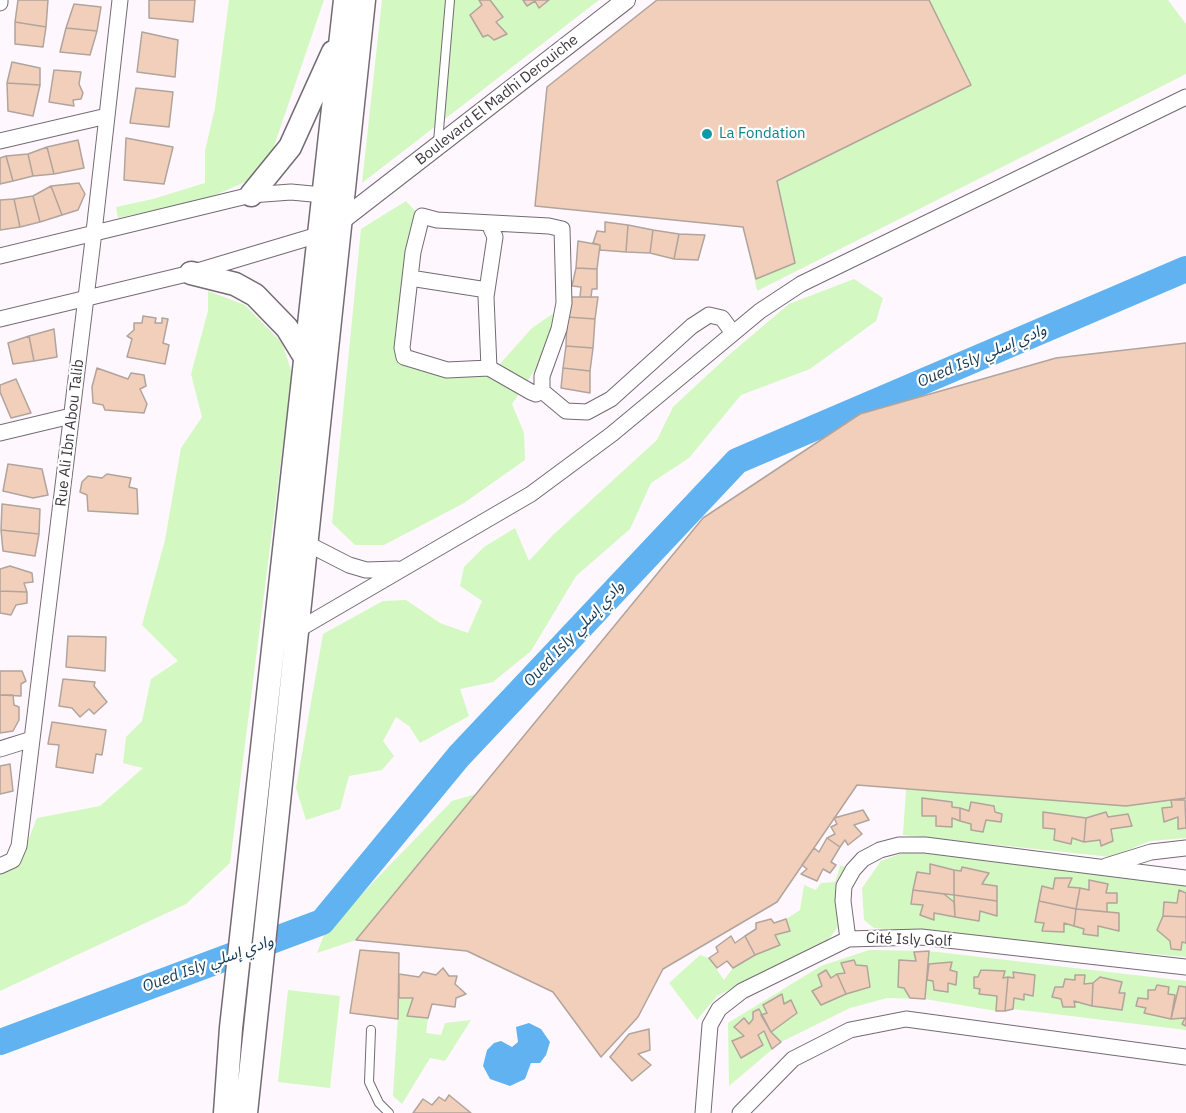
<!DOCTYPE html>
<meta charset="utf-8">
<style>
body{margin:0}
canvas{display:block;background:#fef7fe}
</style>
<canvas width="1186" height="1113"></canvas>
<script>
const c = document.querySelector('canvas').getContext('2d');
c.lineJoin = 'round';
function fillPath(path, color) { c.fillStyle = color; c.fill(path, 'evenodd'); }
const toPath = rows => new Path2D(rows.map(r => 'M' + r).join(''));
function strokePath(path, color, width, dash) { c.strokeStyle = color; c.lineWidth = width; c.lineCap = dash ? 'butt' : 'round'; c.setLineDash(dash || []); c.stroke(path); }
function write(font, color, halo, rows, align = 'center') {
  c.font = font + ' "IBM Plex Sans","Noto Sans Arabic",sans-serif'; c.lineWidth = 4.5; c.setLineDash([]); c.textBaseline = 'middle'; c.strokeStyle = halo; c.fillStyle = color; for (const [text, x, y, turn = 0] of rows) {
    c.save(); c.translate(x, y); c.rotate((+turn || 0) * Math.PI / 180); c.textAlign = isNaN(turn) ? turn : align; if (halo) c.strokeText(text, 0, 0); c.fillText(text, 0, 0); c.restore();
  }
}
fillPath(toPath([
 [229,0,324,0,273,149,250,180,206,199,118,218,116,207,153,199,205,183,205,151,215,108],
 [382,0,599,0,362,183],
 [764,0,1168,0,1186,24,1186,74,757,291,742,216],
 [406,201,417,213,408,362,498,366,532,328,557,311,556,338,512,404,524,433,525,460,464,503,384,545,355,545,332,523,361,229],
 [854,279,883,298,876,321,810,369,741,395,689,458,651,483,630,529,576,576,531,651,493,682,460,689,469,716,420,743,409,726,396,717,383,741,394,756,382,770,349,776,340,809,306,820,296,788,323,634,383,601,406,600,440,623,468,633,482,601,460,586,464,567,484,547,515,528,529,561,553,535,657,440,673,407,730,354,789,304],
 [208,291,245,305,282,343,292,373,230,863,186,904,0,991,0,871,19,863,37,818,100,806,143,768,123,763,126,737,142,721,151,679,178,661,142,625,165,540,181,448,202,417,191,374,208,311],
 [906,789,1126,806,1186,798,1186,838,1150,841,1111,857,903,835],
 [476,794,356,940,317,953,325,932,452,801],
 [911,850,1186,884,1186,957,874,928,864,920,862,888,881,861],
 [840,866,850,866,835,899,838,927,828,940,717,996,697,1020,669,983,700,955,709,958,724,980,733,968,755,955,780,945,775,935,790,931,786,919,800,910,804,885,816,890,821,883,835,882],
 [869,950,929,951,1186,981,1186,1030,1013,1009,996,1011,925,999,887,998,850,1008,781,1042,729,1086,728,1023,821,966],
 [288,990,340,996,330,1088,278,1082],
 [399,998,413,998,407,1015,428,1018,426,1033,441,1035,445,1023,471,1020,445,1061,430,1058,402,1104,393,1096]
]), '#d3f8c1');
fillPath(toPath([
 [529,1023,541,1029,550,1042,546,1055,540,1063,531,1063,525,1079,510,1086,490,1079,483,1066,487,1050,494,1043,501,1041,512,1047,518,1042,516,1027]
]), '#60b3f0');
strokePath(toPath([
 [0,1042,322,922,459,756,737,461,1186,269]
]), '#60b3f0', 26);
const building = toPath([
 [18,0,48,0,46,27,15,22,18,0],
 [149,0,195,0,193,22,149,18,149,0],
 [479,0,490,0,503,17,496,22,507,34,494,40,488,35,483,37,470,15,482,5,479,0],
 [523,0,549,0,539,8,535,1,527,6,523,0],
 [657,0,929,0,971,85,777,181,795,263,756,279,743,227,535,206,547,87,657,0],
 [74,4,101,7,97,31,66,28,74,4],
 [15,22,46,27,43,47,15,44,15,22],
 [66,28,97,31,90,55,60,52,66,28],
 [142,32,178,40,175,77,137,72,142,32],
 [12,62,40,68,40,85,7,83,12,62],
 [54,70,81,72,79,84,83,93,81,99,73,100,74,106,49,102,54,70],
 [7,83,40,85,33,116,8,111,7,83],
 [136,88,173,92,169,127,130,123,136,88],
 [126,138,173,147,164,184,124,180,126,138],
 [78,140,84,168,54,174,47,147,78,140],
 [47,147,54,174,33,176,28,154,47,147],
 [28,154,33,176,13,181,6,156,28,154],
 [6,156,13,181,0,184,0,158,6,156],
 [79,183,85,194,78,210,62,215,51,186,79,183],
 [51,186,62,215,40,222,33,196,51,186],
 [33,196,40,222,20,227,14,199,33,196],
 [14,199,20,227,0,230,0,200,14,199],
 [605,222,628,225,626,252,600,250,600,245,593,243,597,231,605,232,605,222],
 [628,225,653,230,650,253,626,252,628,225],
 [653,230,679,234,674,259,650,253,653,230],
 [679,234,705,235,698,260,674,259,679,234],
 [578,241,600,245,597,269,576,268,578,241],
 [576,268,597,269,597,289,592,289,591,297,580,297,581,287,572,286,576,268],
 [571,297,598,297,595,319,567,317,571,297],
 [143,316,156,318,155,323,162,323,162,318,168,319,163,343,169,345,165,364,127,357,132,339,127,336,134,330,134,323,142,323,143,316],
 [567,317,595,319,593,348,566,346,567,317],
 [54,329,57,357,34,361,29,336,54,329],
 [29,336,34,361,13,364,8,343,29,336],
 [1186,343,1186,798,1126,806,857,785,777,902,663,969,638,1017,601,1057,553,992,467,951,356,940,703,518,860,414,1056,358,1186,343],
 [566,346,593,348,590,371,563,368,566,346],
 [97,368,128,379,131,373,144,375,146,386,140,389,147,404,144,413,105,410,103,405,93,403,92,387,97,368],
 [563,368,590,371,590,393,561,388,563,368],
 [16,379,31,413,11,418,0,392,0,385,16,379],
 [8,464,42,469,48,495,33,498,3,491,8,464],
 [107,474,131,478,129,487,137,489,138,514,88,511,87,495,80,492,82,482,88,476,102,478,107,474],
 [2,504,40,509,39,534,1,530,2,504],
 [1,530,39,534,35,556,3,551,1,530],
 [10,566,32,573,33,582,24,583,27,592,0,591,0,569,10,566],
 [0,591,27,592,27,603,16,605,11,615,0,613,0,591],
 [68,636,106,637,105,671,66,667,68,636],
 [0,671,22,671,26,681,21,684,21,696,0,695,0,671],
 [63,679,95,682,94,686,107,702,94,714,89,709,80,717,72,708,59,706,63,679],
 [0,695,13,695,14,705,19,707,19,720,13,731,0,733,0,695],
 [52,722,106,730,102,755,96,754,93,773,56,767,59,745,48,744,52,722],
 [10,764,13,791,0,794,0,766,10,764],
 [922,798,952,802,952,807,960,808,960,821,952,818,952,827,936,826,936,816,922,816,922,798],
 [1171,800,1185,800,1186,828,1178,829,1178,817,1164,822,1162,808,1172,807,1171,800],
 [971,802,994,806,995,812,1002,814,1001,822,986,820,983,832,971,830,971,824,960,821,960,808,969,811,971,802],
 [863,810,869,820,854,825,862,834,848,845,845,840,840,847,827,838,835,834,831,827,837,824,834,818,863,810],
 [1043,812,1086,818,1084,842,1072,838,1071,844,1054,840,1055,829,1043,828,1043,812],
 [1106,812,1108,817,1128,814,1132,826,1111,829,1113,841,1101,846,1100,840,1084,842,1086,818,1106,812],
 [827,838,840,847,831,862,836,865,830,873,823,869,817,881,801,874,807,869,802,865,814,848,819,852,827,838],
 [930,864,954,870,954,895,913,890,917,872,930,874,930,864],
 [962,867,989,873,982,884,997,886,997,901,954,895,954,870,961,871,962,867],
 [1055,878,1072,878,1068,887,1080,888,1076,909,1039,901,1042,886,1053,889,1055,878],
 [1089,880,1108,884,1106,893,1117,893,1117,903,1107,903,1107,912,1076,909,1080,888,1089,890,1089,880],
 [913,890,944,894,954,902,955,917,934,913,934,920,920,915,923,905,911,904,913,890],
 [1179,890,1186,893,1186,917,1163,916,1164,902,1177,903,1179,890],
 [954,895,997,901,997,916,980,911,979,921,955,917,954,895],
 [1039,901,1076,909,1074,926,1064,923,1064,932,1042,931,1044,923,1035,922,1039,901],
 [1076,909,1119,913,1119,931,1098,926,1098,936,1083,934,1084,929,1074,926,1076,909],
 [1163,916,1186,917,1186,943,1182,942,1181,950,1171,949,1170,941,1157,930,1163,916],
 [771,919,774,923,786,919,790,931,775,935,780,945,755,955,745,936,756,929,756,923,771,919],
 [731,936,735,943,745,936,755,955,733,968,727,961,717,968,709,958,718,952,716,947,731,936],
 [360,950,399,953,398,1019,350,1013,360,950],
 [929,951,925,999,910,998,904,988,898,987,899,960,916,961,914,952,929,951],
 [854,960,856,965,867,966,870,987,846,994,837,974,845,973,841,963,854,960],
 [952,962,950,970,957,972,956,985,948,983,948,992,934,990,933,981,927,980,929,964,952,962],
 [443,968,449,976,457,976,455,984,466,994,456,998,455,1007,432,1004,428,1018,407,1016,413,998,399,998,399,974,419,977,423,972,436,975,443,968],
 [826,970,831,978,837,974,846,994,821,1005,812,991,822,986,818,975,826,970],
 [981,970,1005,971,1003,978,1008,977,1005,1011,996,1011,997,996,979,994,980,989,974,988,974,977,978,977,981,970],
 [1013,972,1035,975,1033,996,1024,994,1024,1000,1014,998,1013,1009,1005,1011,1008,977,1014,978,1013,972],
 [1075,975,1085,975,1084,984,1093,983,1092,1006,1074,1001,1075,1007,1063,1007,1061,999,1052,997,1055,987,1063,987,1065,979,1075,980,1075,975],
 [1100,977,1122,982,1119,993,1125,993,1122,1010,1092,1006,1093,983,1100,977],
 [1157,985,1169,987,1168,994,1175,995,1171,1019,1144,1013,1146,1008,1136,1006,1138,998,1148,999,1148,990,1155,990,1157,985],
 [1179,986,1186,987,1186,1026,1182,1024,1185,1018,1171,1019,1179,986],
 [782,994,784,1004,791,1000,797,1013,771,1032,761,1015,767,1013,763,1005,782,994],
 [759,1009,771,1032,781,1042,772,1049,764,1031,758,1035,763,1045,741,1058,732,1041,744,1036,734,1027,744,1018,749,1024,753,1019,753,1012,759,1009],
 [649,1029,650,1050,638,1054,651,1065,632,1081,610,1057,629,1034,649,1029],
 [449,1095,471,1113,413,1113,423,1099,432,1105,439,1097,445,1101,449,1095]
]);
fillPath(building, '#f2cfbb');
strokePath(building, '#b1a49c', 1.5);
const service = toPath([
 [438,142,450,0],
 [371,1030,369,1082,379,1103,389,1113]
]);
const minor = toPath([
 [0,3,0,0],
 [0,141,107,116],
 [489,224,495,237,486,297,489,368],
 [0,256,251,195,291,192,323,195],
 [410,278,487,290],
 [0,319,191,273,318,235],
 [542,391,536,394,531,392,489,368,447,370,404,357,402,348,407,304,413,252,422,216,437,220,549,226,562,229,564,303,559,329,542,376,542,391,566,411,587,412,611,399,692,326,709,315,722,318,733,333],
 [0,433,71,416],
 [306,543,349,565,366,570,397,569],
 [296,631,531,494,612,434,760,311,801,284,1186,97],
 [0,749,32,739],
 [0,866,13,860,19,846,94,232,120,0],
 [1106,866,1151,852,1186,848],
 [848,939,843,901,844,886,853,870,863,859,880,850,899,845,925,845,1186,878],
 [703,1113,710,1025,719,1009,742,991,848,939,921,937,1186,967],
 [740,1113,793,1059,850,1030,906,1019,1186,1057]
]);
const tertiary = toPath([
 [333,227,626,0]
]);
const primary = toPath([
 [251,195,290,147,333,52],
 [191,273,235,284,255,295,287,328,306,359],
 [225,1113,231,1028,345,0],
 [246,1113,364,0]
]);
strokePath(service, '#746b74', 10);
strokePath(minor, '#746b74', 17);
strokePath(tertiary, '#746b74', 20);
strokePath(primary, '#746b74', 25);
strokePath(service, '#fff', 8);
strokePath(minor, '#fff', 15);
strokePath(tertiary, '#fff', 18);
strokePath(primary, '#fff', 22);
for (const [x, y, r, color] of [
 [707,134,6,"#0f9aa8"]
]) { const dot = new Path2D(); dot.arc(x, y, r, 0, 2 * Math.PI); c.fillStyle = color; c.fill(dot); strokePath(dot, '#fff', 2); }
write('15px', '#3c373c', '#fff', [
 ["Boulevard El Madhi Derouiche",497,100,-38],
 ["Rue Ali Ibn Abou Talib",70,433,-83],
 ["Cité Isly Golf",909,940,2]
]);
write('15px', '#0d838f', '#fff', [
 ["La Fondation",719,134]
], 'left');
write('italic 16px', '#183b55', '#fff', [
 ["Oued Isly وادي إسلي",982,356,-23],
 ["Oued Isly وادي إسلي",574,634,-47],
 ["Oued Isly وادي إسلي",208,964,-20]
]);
</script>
